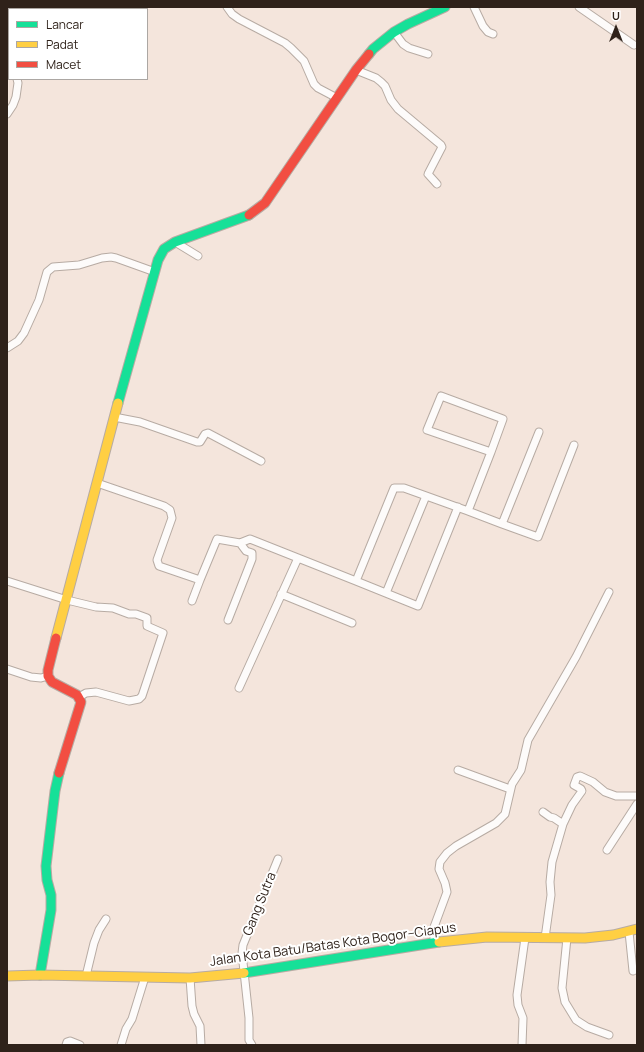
<!DOCTYPE html>
<meta charset="utf-8">
<style>
body{margin:0}
#map{position:relative;width:644px;height:1052px;overflow:hidden;background:#f4e5dc;font-family:Manrope,sans-serif}
canvas{display:block}
.frame{position:absolute;inset:0;border:8px solid #2f221a;pointer-events:none}
.legend{position:absolute;left:8px;top:8px;width:140px;height:72px;box-sizing:border-box;background:#fff;border:1px solid #aca7a3;margin:0;padding:5px 7px;list-style:none;font-size:12px;color:#2f221a}
.legend li{display:flex;align-items:center;gap:8px;height:20px}
.legend b{width:20px;border:1px solid #aca7a3}
.north{position:absolute;left:596px;top:8px;width:40px;height:40px;-webkit-text-stroke:3px #fff;paint-order:stroke;rotate:0deg;font-size:11px;font-weight:700;line-height:16px;text-align:center;color:#2f221a}
.north::after{content:'';display:block;margin:auto;width:14px;height:18px;background:#2f221a;clip-path:polygon(50% 0,100% 100%,50% 72%,0 100%)}
</style>
<div id="map">
<canvas width="644" height="1052"></canvas>
<div class="frame"></div>
<ul class="legend">
<li><b style="height:5px;background:#16e098"></b>Lancar</li>
<li><b style="height:5px;background:#ffcf43"></b>Padat</li>
<li><b style="height:5px;background:#f24e42"></b>Macet</li>
</ul>
<div class="north">U</div>
</div>
<script>
const c = document.querySelector('canvas').getContext('2d');
c.lineJoin = 'round';
const toPath = rows => new Path2D(rows.map(r => 'M' + r).join(''));
function strokePath(path, color, width, dash) { c.strokeStyle = color; c.lineWidth = width; c.lineCap = dash ? 'butt' : 'round'; c.setLineDash(dash || []); c.stroke(path); }
function write(font, color, halo, rows, align = 'center') {
  c.font = font + ' Manrope,sans-serif'; c.lineWidth = 4; c.setLineDash([]); c.textBaseline = 'middle'; c.strokeStyle = halo; c.fillStyle = color; for (const [text, x, y, turn = 0] of rows) {
    c.save(); c.translate(x, y); c.rotate((+turn || 0) * Math.PI / 180); c.textAlign = isNaN(turn) ? turn : align; if (halo) c.strokeText(text, 0, 0); c.fillText(text, 0, 0); c.restore();
  }
}
const street = toPath([
 [227,7,232,14,239,19,285,43,291,48,304,61,314,84,318,88,337,98],
 [474,7,483,26,488,32,493,34],
 [579,7,634,45],
 [7,22,9,12],
 [394,32,403,44,409,48,428,54],
 [7,56,9,60],
 [356,70,376,78,381,82,385,86,391,100,398,109,441,145,442,147,428,174,437,184],
 [7,114,13,105,16,97,18,83,17,79],
 [175,242,198,256],
 [7,348,18,341,24,333,39,300,47,272,53,267,79,265,102,258,111,257,116,258,155,272],
 [114,417,140,422,197,442,200,442,205,434,208,433,261,461],
 [97,483,164,506,170,510,172,518,157,560,159,566,200,580,217,539,240,543,250,539,356,581,394,488,404,488,468,511,491,452,503,419,441,396,427,430,491,452],
 [468,511,502,524,539,432],
 [502,524,538,537,574,445],
 [7,581,67,600,96,607,113,608,129,614,136,614,147,618,147,626,163,633,142,696,139,699,129,701,96,692,86,693,79,697],
 [356,581,418,606,458,507],
 [386,593,426,496],
 [281,594,352,623],
 [192,601,200,580],
 [228,620,252,559,252,553,246,551,240,543],
 [7,669,31,677,41,678,48,676],
 [239,688,298,558],
 [458,770,510,789],
 [543,812,550,817,554,818,563,824],
 [607,850,637,804],
 [629,932,633,971],
 [545,938,551,895,550,882,552,862,563,824,572,805,582,791,581,789,574,785,577,777,580,776,593,782,605,792,616,796,637,796],
 [567,938,562,988,565,1002,576,1020,587,1027,609,1035],
 [434,942,434,927,447,892,445,883,439,869,440,862,447,853,456,846,496,823,505,814,512,784,521,770,528,740,576,657,609,592],
 [86,976,94,943,99,930,106,919],
 [190,978,192,1006,194,1014,200,1026,201,1045],
 [66,1045,67,1042,70,1041,80,1045],
 [121,1045,126,1029,132,1019,145,977],
 [252,1045,249,1040,249,1018,242,953,243,945,278,859],
 [522,1045,523,1018,518,1005,517,995,525,938]
]);
const fast = toPath([
 [369,54,373,49,394,32,408,24,445,7],
 [118,403,158,260,164,249,175,242,249,215],
 [244,973,439,942],
 [40,975,51,910,51,895,47,880,46,866,55,791,59,773]
]);
const slow = toPath([
 [56,638,118,403],
 [439,942,487,937,585,938,613,935,637,929],
 [7,976,40,975,190,978,244,973]
]);
const jam = toPath([
 [249,215,265,203,356,70,369,54],
 [56,638,48,670,48,676,52,682,77,695,81,702,59,773]
]);
strokePath(street, '#b7aba3', 9);
strokePath(fast, '#b7aba3', 11);
strokePath(slow, '#b7aba3', 11);
strokePath(jam, '#b7aba3', 11);
strokePath(street, '#fdfbfa', 7);
strokePath(fast, '#16e098', 9);
strokePath(slow, '#ffcf43', 9);
strokePath(jam, '#f24e42', 9);
write('13px', '#2f221a', '#fff', [
 ["Gang Sutra",260,904,-68],
 ["Jalan Kota Batu/Batas Kota Bogor–Ciapus",333,945,-8]
]);
</script>
